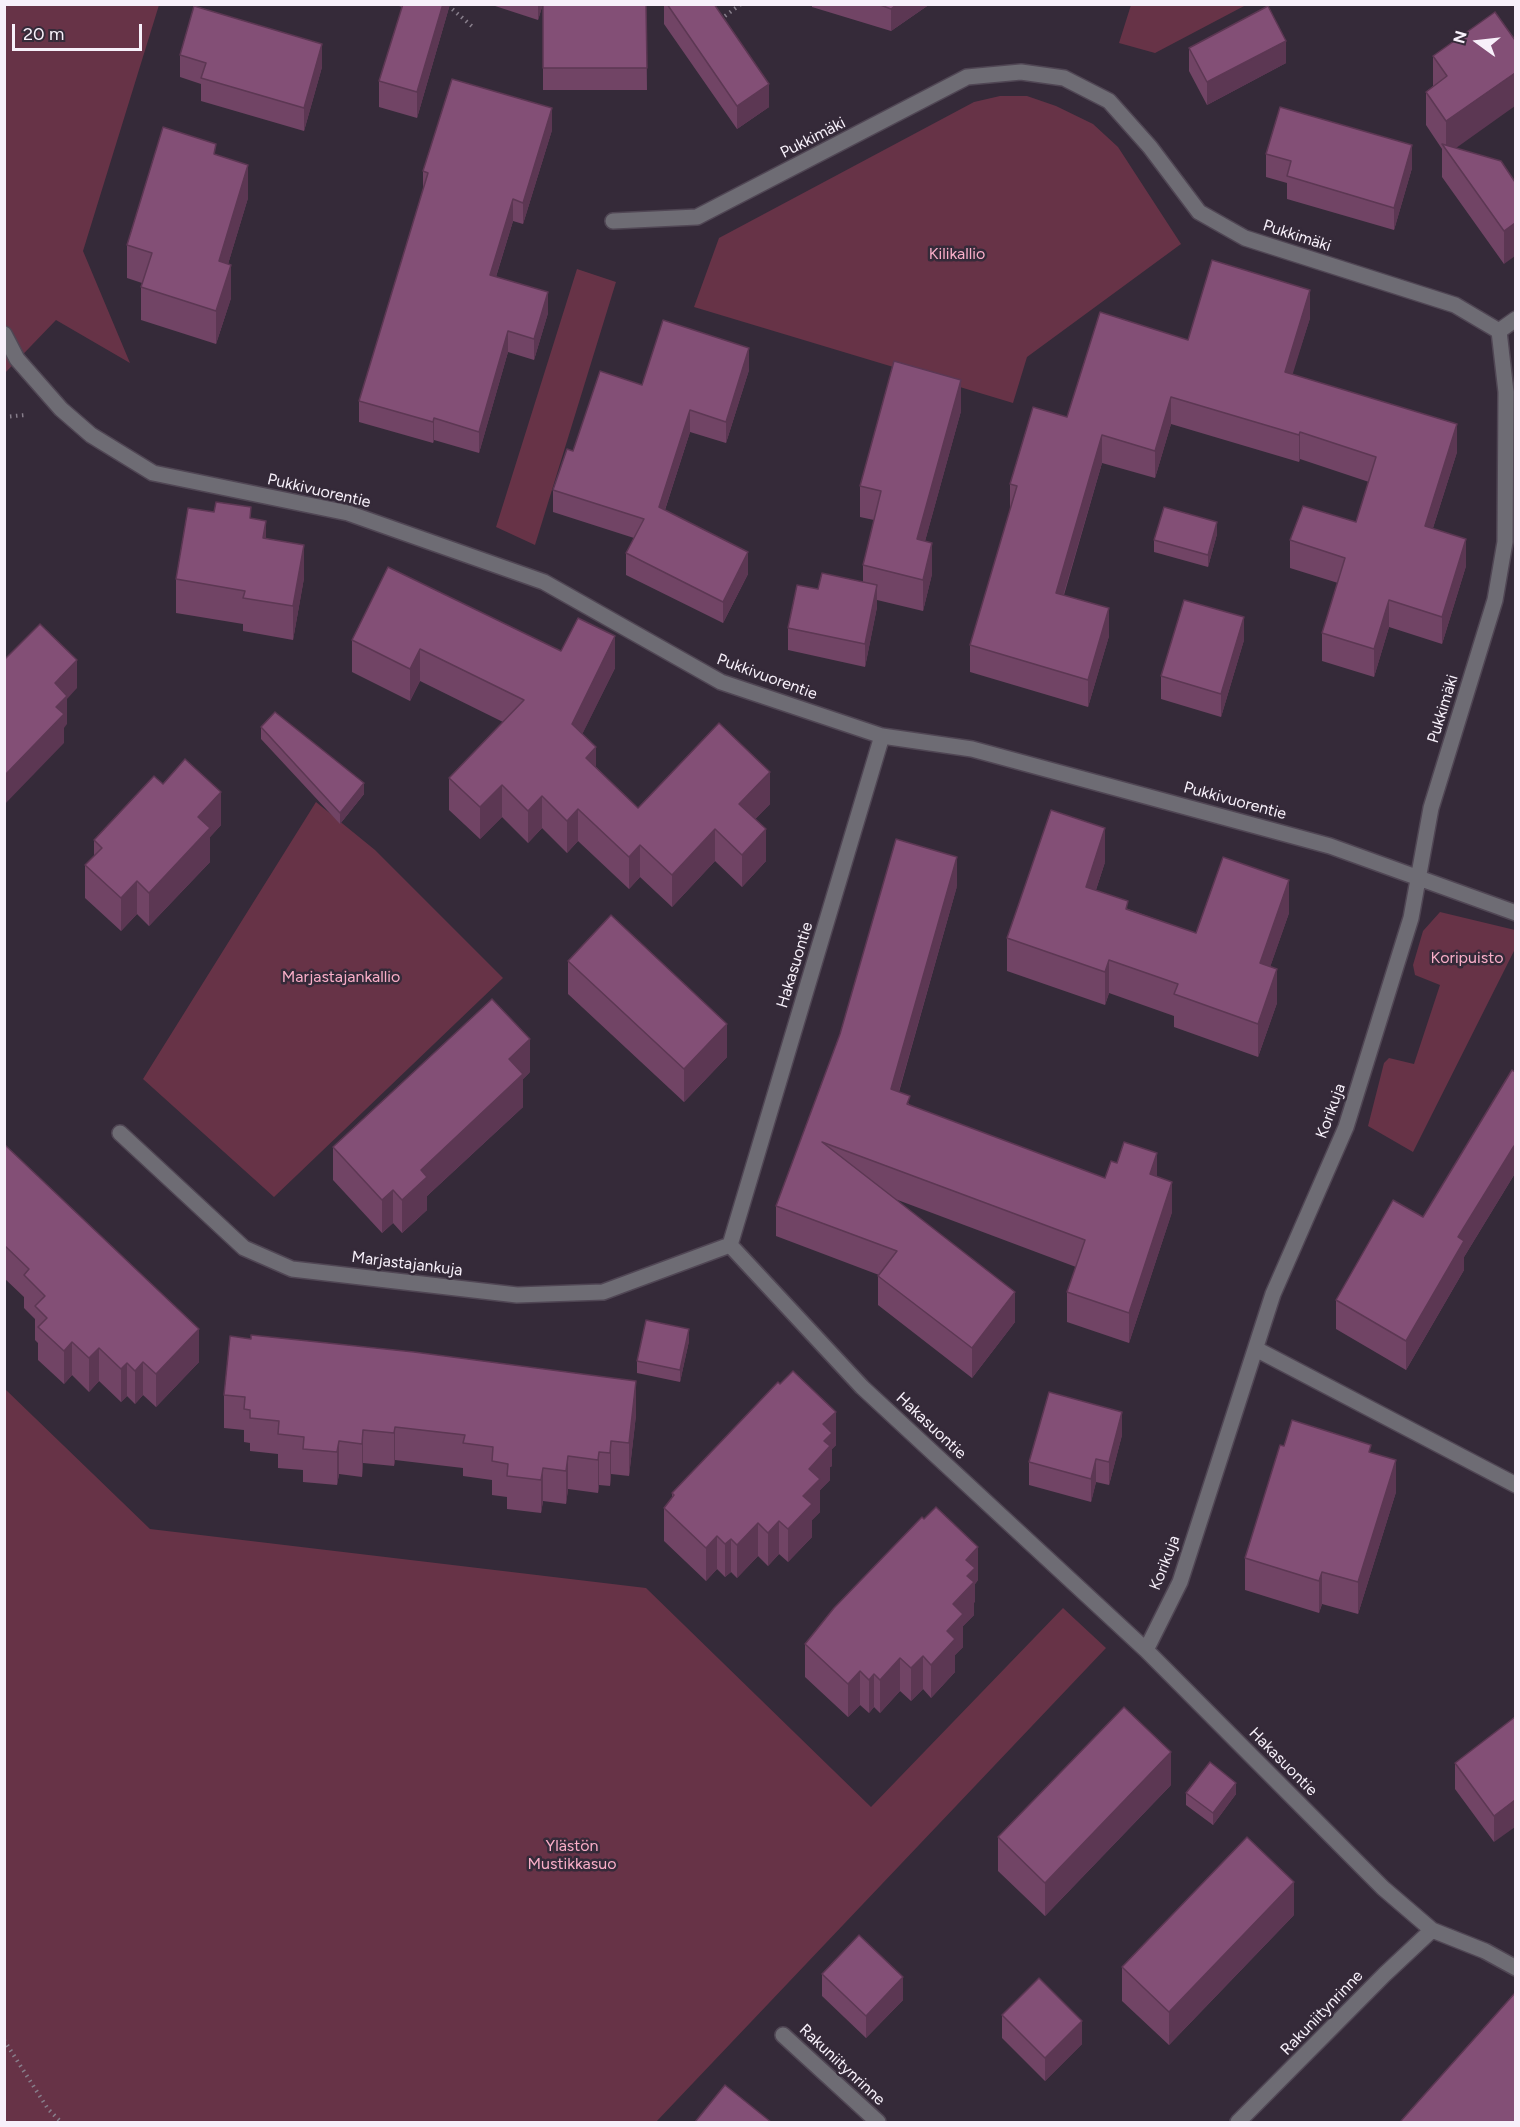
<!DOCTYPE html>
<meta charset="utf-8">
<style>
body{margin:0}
#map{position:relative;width:1520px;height:2127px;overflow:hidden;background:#352a39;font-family:Figtree,sans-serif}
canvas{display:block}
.frame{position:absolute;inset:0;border:6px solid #f7f0fa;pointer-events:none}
.north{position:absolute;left:1448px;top:12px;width:60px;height:60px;-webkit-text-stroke:4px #352a39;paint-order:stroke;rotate:285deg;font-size:16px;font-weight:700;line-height:24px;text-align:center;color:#f7f0fa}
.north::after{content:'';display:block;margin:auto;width:21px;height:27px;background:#f7f0fa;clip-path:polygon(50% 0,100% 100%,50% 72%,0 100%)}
.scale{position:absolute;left:12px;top:24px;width:130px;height:27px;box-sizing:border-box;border:3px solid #f7f0fa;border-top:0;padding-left:8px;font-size:18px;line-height:21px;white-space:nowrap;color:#f7f0fa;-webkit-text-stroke:4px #352a39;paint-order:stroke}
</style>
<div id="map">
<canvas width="1520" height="2127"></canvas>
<div class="frame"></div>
<div class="north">N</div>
<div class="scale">20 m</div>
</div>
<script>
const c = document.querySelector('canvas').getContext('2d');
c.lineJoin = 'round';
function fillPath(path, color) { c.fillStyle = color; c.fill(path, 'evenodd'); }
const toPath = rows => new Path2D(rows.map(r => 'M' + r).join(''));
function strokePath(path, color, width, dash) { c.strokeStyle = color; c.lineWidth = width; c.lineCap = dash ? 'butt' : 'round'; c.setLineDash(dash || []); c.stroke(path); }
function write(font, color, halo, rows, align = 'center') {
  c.font = font + ' Figtree,sans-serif'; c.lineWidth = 5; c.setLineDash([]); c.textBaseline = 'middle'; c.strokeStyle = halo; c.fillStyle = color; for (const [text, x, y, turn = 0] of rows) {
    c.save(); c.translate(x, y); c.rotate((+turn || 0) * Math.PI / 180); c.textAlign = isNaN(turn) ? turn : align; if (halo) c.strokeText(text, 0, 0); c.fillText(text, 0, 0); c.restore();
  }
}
fillPath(toPath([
 [5,5,159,5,83,251,130,363,56,320,5,373],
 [1131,5,1131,4,1246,5,1155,53,1119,43],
 [1000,96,1027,96,1056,106,1093,124,1118,147,1181,244,1027,357,1013,403,694,307,719,238,974,102],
 [577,269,616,282,535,545,496,527],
 [316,802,375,850,503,978,274,1197,143,1079],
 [1440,912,1515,930,1515,949,1413,1152,1368,1126,1384,1063,1389,1058,1414,1064,1440,985,1415,975,1413,965,1423,931],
 [5,1389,150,1529,646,1588,871,1807,1063,1608,1106,1648,656,2122,5,2122]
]), '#673347');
const minor = toPath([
 [613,221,697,217,967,77,1021,72,1064,78,1109,101,1150,147,1199,212,1245,238,1455,305,1499,331,1506,392,1505,542,1495,600,1431,808,1411,918,1346,1127,1273,1294,1180,1582,1146,1650],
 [1499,331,1516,319],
 [4,334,17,359,61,409,91,435,153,473,348,513,544,582,721,682,882,736,972,749,1330,846,1516,913],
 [882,736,730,1245,862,1387,1146,1650,1383,1888,1432,1930,1485,1951,1516,1968],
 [120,1133,244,1248,292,1269,517,1295,603,1292,730,1245],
 [1256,1349,1516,1485],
 [783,2035,878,2122],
 [1238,2122,1385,1974,1432,1930]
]);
strokePath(minor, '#504654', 18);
strokePath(toPath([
 [452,4,451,8,474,28],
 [658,4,672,4],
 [725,16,741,4],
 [4,417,25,415],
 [4,2040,48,2109,61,2122]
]), '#877e8b', 4, [1.5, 4.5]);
strokePath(minor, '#6e6c74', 15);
fillPath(toPath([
 [393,4,450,4,417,118,379,107,379,81,402,7],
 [489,4,543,4,538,20],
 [543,4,646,4,647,90,543,90],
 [664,4,714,4,769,107,737,129,664,24],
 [812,4,930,4,891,31,812,7],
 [1495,12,1456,148,1515,182,1504,264,1442,177,1442,149,1426,125,1426,92,1433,86,1433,56],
 [1189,48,1286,63,1207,105,1189,71],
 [180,55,322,67,304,131,201,101,201,84,180,77],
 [552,130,523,224,513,221,496,277,548,313,534,360,508,352,479,453,434,440,433,443,359,422,359,401,423,189,423,171],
 [1266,154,1412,168,1394,230,1287,199,1287,183,1266,177],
 [216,155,248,198,228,264,231,298,216,344,141,320,141,287,142,283,127,278,127,245],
 [1310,318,1292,374,1457,452,1433,528,1466,566,1442,644,1389,627,1374,677,1322,661,1322,633,1338,583,1290,568,1290,540,1356,522,1369,482,1300,459,1299,462,1171,424,1155,478,1102,463,1064,595,1109,636,1088,707,970,672,970,645,1010,511,1010,484,1067,417,1188,340],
 [749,370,726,443,690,432,665,510,748,574,723,623,626,575,626,553,634,538,553,512,553,490,573,451,642,385],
 [961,411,925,541,932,574,923,611,877,600,877,607,865,667,788,650,788,628,818,589,863,582,863,565,874,520,860,517,860,486],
 [251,518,266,538,304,578,293,640,243,631,243,624,176,613,176,579],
 [1217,534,1208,567,1154,552,1154,540],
 [352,640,561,651,615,668,582,734,596,767,638,808,770,804,755,819,766,861,742,887,715,861,672,907,640,877,629,889,578,841,567,853,542,828,528,843,502,817,480,839,449,810,449,778,503,722,420,681,410,701,352,672],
 [1244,640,1221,717,1161,699,1161,676],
 [261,727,364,794,340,824,261,739],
 [163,784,221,825,210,837,210,862,149,926,137,914,121,931,85,898,85,865,94,856,94,840],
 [1105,862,1096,890,1128,909,1196,933,1289,913,1270,967,1277,1003,1258,1057,1174,1027,1174,1016,1109,993,1105,1005,1007,971,1007,938],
 [957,886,899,1092,910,1105,1105,1178,1157,1177,1172,1212,1129,1343,1067,1322,1067,1292,1076,1267,895,1199,1015,1322,972,1378,878,1305,878,1276,879,1275,776,1236,776,1206],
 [568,961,727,1057,684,1102,568,994],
 [530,1072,523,1079,523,1107,427,1196,427,1210,402,1233,393,1223,382,1233,333,1180,333,1147],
 [1515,1072,1515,1176,1514,1175,1464,1257,1464,1270,1406,1370,1336,1329,1336,1300,1423,1217],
 [4,1144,199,1362,156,1407,143,1395,135,1404,127,1396,121,1402,99,1381,89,1392,72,1375,64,1384,38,1360,38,1343,35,1340,35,1319,24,1308,24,1297,4,1278],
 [689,1341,680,1382,637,1373,637,1361],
 [780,1384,836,1445,832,1449,832,1466,830,1467,830,1480,820,1490,820,1512,812,1520,812,1537,788,1562,779,1554,768,1566,758,1556,737,1578,731,1572,725,1577,717,1569,706,1581,664,1541,664,1508,672,1498,672,1493],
 [224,1395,636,1415,629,1476,611,1474,610,1486,599,1485,598,1493,568,1489,566,1504,543,1501,541,1513,507,1509,507,1497,492,1495,492,1480,463,1476,463,1468,395,1460,394,1466,363,1463,362,1477,339,1474,337,1485,303,1482,303,1470,278,1468,278,1454,250,1451,250,1443,244,1442,244,1430,224,1428],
 [1122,1435,1109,1485,1096,1482,1091,1502,1029,1485,1029,1462],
 [1284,1446,1371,1452,1396,1492,1358,1614,1322,1604,1319,1613,1245,1590,1245,1558],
 [978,1580,975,1584,975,1601,974,1603,974,1615,963,1626,963,1647,955,1655,955,1672,931,1698,923,1689,911,1701,900,1691,880,1713,874,1707,869,1713,860,1705,848,1717,805,1677,805,1644],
 [1515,1717,1494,1842,1455,1789,1455,1763],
 [1171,1785,1045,1916,998,1871,998,1837],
 [1186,1793,1236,1794,1213,1825,1186,1805],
 [1294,1915,1169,2045,1122,2001,1122,1967],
 [822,1974,903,2000,866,2038,822,1996],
 [1002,2015,1082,2044,1045,2081,1002,2038]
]), '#714465');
fillPath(toPath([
 [443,4,450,4,417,118,417,92],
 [538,4,543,4,538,20],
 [897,4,930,4,891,31,891,9],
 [1286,41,1286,63,1207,105,1207,82],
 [322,44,322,67,304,131,304,108],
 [1515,73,1515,106,1449,153,1446,149,1446,121],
 [769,84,769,107,737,129,737,106],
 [552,108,552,130,523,224,523,203],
 [1412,145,1412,168,1394,230,1394,208],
 [248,165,248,198,219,294,219,261],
 [513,199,513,221,490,296,490,275],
 [1515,223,1515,256,1504,264,1504,231],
 [231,265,231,298,216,344,216,311],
 [1310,290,1310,318,1285,399,1285,372],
 [548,292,548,313,534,360,534,339],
 [508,331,508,352,479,453,479,432],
 [749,348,749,370,726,443,726,422],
 [961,380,961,411,917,570,917,539],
 [1171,397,1171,424,1155,478,1155,451],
 [690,410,690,432,659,528,659,507],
 [434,418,434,440,433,443,433,422],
 [1457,424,1457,452,1425,553,1425,526],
 [1300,432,1300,459,1299,462,1299,435],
 [1102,435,1102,463,1056,620,1056,593],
 [266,521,266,554,263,538],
 [1217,522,1217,534,1208,567,1208,555],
 [1466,539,1466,566,1442,644,1442,617],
 [932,543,932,574,923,611,923,580],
 [304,545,304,578,293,640,293,606],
 [748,552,748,574,723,623,723,602],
 [877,585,877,607,865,667,865,644],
 [1389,600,1389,627,1374,677,1374,649],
 [1109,608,1109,636,1088,707,1088,680],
 [1244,617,1244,640,1221,717,1221,694],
 [615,636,615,668,572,755,572,724],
 [420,649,420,681,410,701,410,669],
 [77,660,77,688,67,699,67,724,64,728,64,743,4,805,4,776,55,683],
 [596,747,596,779,586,758],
 [770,772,770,804,739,836,739,804],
 [364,783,364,794,340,824,340,813],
 [502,785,502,817,480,839,480,807],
 [221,792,221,825,210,837,210,862,149,926,149,893,198,817],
 [542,796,542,828,528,843,528,811],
 [6,807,6,836,4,839,4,810],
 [578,809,578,841,567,853,567,821],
 [1105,828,1105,862,1086,920,1086,887],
 [715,829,715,861,672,907,672,875],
 [766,829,766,861,742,887,742,855],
 [640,845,640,877,629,889,629,857],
 [6,848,6,877,4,879,4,850],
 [957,857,957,886,891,1119,891,1089],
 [1289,880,1289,913,1260,996,1260,963],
 [137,881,137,914,121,931,121,898],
 [1109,960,1109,993,1105,1005,1105,972],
 [1277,969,1277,1003,1258,1057,1258,1024],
 [727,1024,727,1057,684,1102,684,1069],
 [530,1039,530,1072,523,1079,523,1107,427,1196,427,1210,402,1233,402,1200,421,1170,509,1059],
 [1514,1146,1514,1175,1464,1257,1464,1270,1406,1370,1406,1341,1458,1237],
 [1157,1153,1157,1183,1150,1174],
 [1172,1182,1172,1212,1129,1343,1129,1313],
 [393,1190,393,1223,382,1233,382,1200],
 [1015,1292,1015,1322,972,1378,972,1348],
 [199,1329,199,1362,156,1407,156,1374],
 [689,1329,689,1341,680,1382,680,1370],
 [72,1342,72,1375,64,1384,64,1351],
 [99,1348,99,1381,89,1392,89,1358],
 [143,1362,143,1395,135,1404,135,1371],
 [127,1363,127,1396,121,1402,121,1369],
 [636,1381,636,1415,629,1476,629,1443],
 [836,1412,836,1445,832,1449,832,1466,830,1467,830,1480,820,1490,820,1512,812,1520,812,1537,788,1562,788,1529,803,1496,809,1469,823,1424],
 [1122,1412,1122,1435,1109,1485,1109,1462],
 [395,1427,395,1460,394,1466,394,1433],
 [363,1430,363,1463,362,1477,362,1444],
 [339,1441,339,1474,337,1485,337,1452],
 [611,1441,611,1474,610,1486,610,1453],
 [599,1452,599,1485,598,1493,598,1460],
 [568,1456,568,1489,566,1504,566,1471],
 [1096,1459,1096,1482,1091,1502,1091,1479],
 [1396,1460,1396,1492,1358,1614,1358,1582],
 [543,1468,543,1501,541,1513,541,1480],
 [779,1521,779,1554,768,1566,768,1533],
 [758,1523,758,1556,737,1578,737,1545],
 [717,1536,717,1569,706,1581,706,1548],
 [731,1539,731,1572,725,1577,725,1544],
 [978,1547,978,1580,975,1584,975,1601,974,1603,974,1615,963,1626,963,1647,955,1655,955,1672,931,1698,931,1665,947,1631,953,1604,966,1560],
 [1322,1572,1322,1604,1319,1613,1319,1581],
 [923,1656,923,1689,911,1701,911,1668],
 [900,1658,900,1691,880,1713,880,1680],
 [860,1671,860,1705,848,1717,848,1684],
 [874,1674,874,1707,869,1713,869,1680],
 [1171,1752,1171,1785,1045,1916,1045,1883],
 [1236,1783,1236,1794,1213,1825,1213,1813],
 [1515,1800,1515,1827,1494,1842,1494,1816],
 [1294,1882,1294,1915,1169,2045,1169,2012],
 [903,1977,903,2000,866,2038,866,2016],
 [1082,2021,1082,2044,1045,2081,1045,2058]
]), '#5c3753');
const building = toPath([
 [403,4,443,4,417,92,379,81,403,4],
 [543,4,646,4,647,68,543,68,543,4],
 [667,4,714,4,769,84,737,106,667,4],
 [878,4,897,4,891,9,878,4],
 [194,6,322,44,304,108,201,78,206,63,180,55,194,6],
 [1268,6,1286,41,1207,82,1189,48,1268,6],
 [1495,12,1515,40,1515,73,1446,121,1426,92,1447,76,1433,56,1495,12],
 [452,79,552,108,523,203,513,199,490,275,548,292,534,339,508,331,479,432,434,418,433,422,359,401,428,173,423,171,452,79],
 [1280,107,1412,145,1394,208,1287,176,1291,161,1266,154,1280,107],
 [163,127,216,144,214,154,248,165,219,261,231,265,216,311,141,287,152,253,127,245,163,127],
 [1442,144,1501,161,1515,182,1515,223,1504,231,1442,144],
 [1212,260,1310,290,1285,372,1457,424,1425,526,1466,539,1442,617,1389,600,1374,649,1322,633,1345,558,1290,540,1303,506,1356,522,1376,457,1300,432,1299,435,1171,397,1155,451,1102,435,1056,593,1109,608,1088,680,970,645,1017,486,1010,484,1033,407,1067,417,1100,312,1188,340,1212,260],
 [663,320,749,348,726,422,690,410,659,507,748,552,723,602,626,553,644,519,553,490,567,449,573,451,600,371,642,385,663,320],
 [894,361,961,380,917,539,932,543,923,580,863,565,881,491,860,486,894,361],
 [216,502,251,507,250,518,266,521,263,538,304,545,293,606,243,598,245,591,176,579,188,508,214,512,216,502],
 [1164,507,1217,522,1208,555,1154,540,1164,507],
 [388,567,561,651,578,618,615,636,572,724,596,747,586,758,638,808,719,723,770,772,739,804,766,829,742,855,715,829,672,875,640,845,629,857,578,809,567,821,542,796,528,811,502,785,480,807,449,778,524,700,420,649,410,669,352,640,388,567],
 [822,573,877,585,865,644,788,628,797,585,818,589,822,573],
 [1184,600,1244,617,1221,694,1161,676,1184,600],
 [40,624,77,660,55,683,67,696,56,707,64,714,4,776,4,660,40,624],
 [275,712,364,783,340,813,261,727,275,712],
 [185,759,221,792,198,817,210,828,149,893,137,881,121,898,85,865,102,848,94,840,154,776,163,784,185,759],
 [1051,810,1105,828,1086,887,1128,901,1126,909,1196,933,1223,857,1289,880,1260,963,1277,969,1258,1024,1174,994,1178,984,1109,960,1105,972,1007,938,1051,810],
 [896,839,957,857,891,1089,910,1096,907,1104,1105,1178,1111,1161,1117,1163,1124,1142,1157,1153,1150,1174,1172,1182,1129,1313,1067,1292,1085,1240,822,1142,1015,1292,972,1348,878,1276,897,1251,776,1206,840,1034,896,839],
 [611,915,727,1024,684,1069,568,961,611,915],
 [492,999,530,1039,509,1059,523,1074,421,1170,427,1177,402,1200,393,1190,382,1200,333,1147,492,999],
 [1512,1070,1515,1072,1515,1146,1514,1146,1458,1237,1464,1241,1406,1341,1336,1300,1393,1200,1423,1217,1512,1070],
 [4,1144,199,1329,156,1374,143,1362,135,1371,127,1363,121,1369,99,1348,89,1358,72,1342,64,1351,38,1327,47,1318,35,1306,45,1296,24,1275,29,1269,4,1245,4,1144],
 [646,1320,689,1329,680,1370,637,1361,646,1320],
 [251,1335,414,1352,636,1381,629,1443,611,1441,610,1453,599,1452,598,1460,568,1456,566,1471,543,1468,541,1480,507,1476,508,1464,492,1461,493,1447,463,1443,465,1435,395,1427,394,1433,363,1430,362,1444,339,1441,337,1452,303,1449,304,1437,278,1434,279,1421,250,1418,250,1410,244,1409,245,1397,224,1395,230,1336,251,1339,251,1335],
 [793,1371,836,1412,823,1424,832,1433,824,1441,830,1446,809,1469,820,1479,803,1496,812,1504,788,1529,779,1521,768,1533,758,1523,737,1545,731,1539,725,1544,717,1536,706,1548,664,1508,674,1495,672,1493,778,1382,780,1384,793,1371],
 [1049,1392,1122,1412,1109,1462,1096,1459,1091,1479,1029,1462,1049,1392],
 [1292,1420,1371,1445,1369,1452,1396,1460,1358,1582,1322,1572,1319,1581,1245,1558,1280,1445,1284,1446,1292,1420],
 [936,1507,978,1547,966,1560,975,1568,967,1576,974,1582,953,1604,963,1614,947,1631,955,1639,931,1665,923,1656,911,1668,900,1658,880,1680,874,1674,869,1680,860,1671,848,1684,805,1644,834,1608,922,1517,924,1519,936,1507],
 [1124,1707,1171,1752,1045,1883,998,1837,1124,1707],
 [1515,1717,1515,1800,1494,1816,1455,1763,1515,1717],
 [1210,1762,1236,1783,1213,1813,1186,1793,1210,1762],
 [1247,1837,1294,1882,1169,2012,1122,1967,1247,1837],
 [859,1935,903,1977,866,2016,822,1974,859,1935],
 [1039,1978,1082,2021,1045,2058,1002,2015,1039,1978],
 [1515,1993,1515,2121,1514,2122,1400,2122,1515,1993],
 [725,2085,771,2122,695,2122,725,2085]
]);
fillPath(building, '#834f76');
strokePath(building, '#5c3753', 1.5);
write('16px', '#f7f0fa', '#352a39', [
 ["Pukkimäki",813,138,-27],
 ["Pukkimäki",1297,236,18],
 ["Pukkivuorentie",319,491,13],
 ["Pukkivuorentie",767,677,20],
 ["Pukkimäki",1443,709,-73],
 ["Pukkivuorentie",1235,801,15],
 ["Hakasuontie",795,965,-73],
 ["Korikuja",1331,1111,-70],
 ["Marjastajankuja",407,1264,7],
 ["Hakasuontie",931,1426,43],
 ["Korikuja",1165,1563,-69],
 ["Hakasuontie",1283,1762,45],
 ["Rakuniitynrinne",1322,2013,-46],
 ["Rakuniitynrinne",842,2065,43]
]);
write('16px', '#f9aec8', '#352a39', [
 ["Kilikallio",957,254],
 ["Koripuisto",1467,958],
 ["Marjastajankallio",341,977],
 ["Ylästön",572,1846],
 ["Mustikkasuo",572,1864]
]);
</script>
